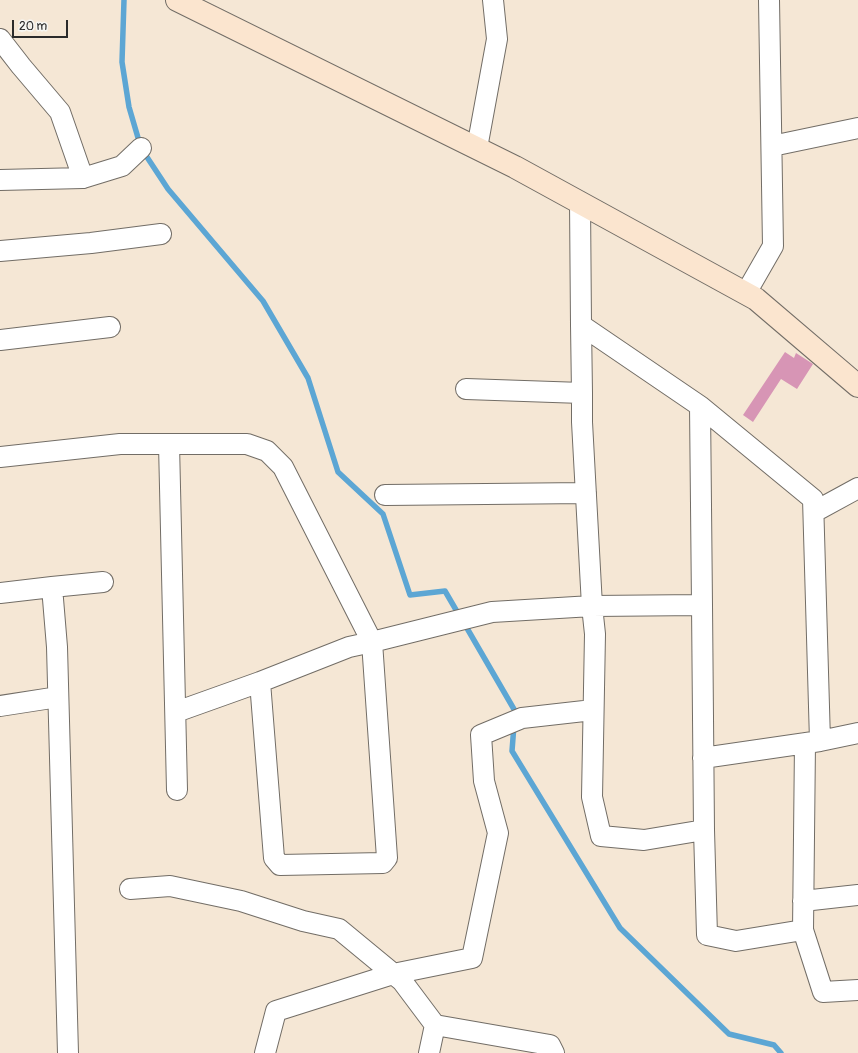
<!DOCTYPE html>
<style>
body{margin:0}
#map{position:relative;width:858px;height:1053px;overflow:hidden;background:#f5e7d5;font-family:Pangolin,sans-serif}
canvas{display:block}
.scale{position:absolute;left:12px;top:20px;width:56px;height:18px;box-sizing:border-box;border:2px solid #2b2b2b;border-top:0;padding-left:5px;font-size:12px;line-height:14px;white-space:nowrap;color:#2b2b2b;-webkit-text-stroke:3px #f6f6f2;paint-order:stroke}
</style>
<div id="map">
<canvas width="858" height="1053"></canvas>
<div class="scale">20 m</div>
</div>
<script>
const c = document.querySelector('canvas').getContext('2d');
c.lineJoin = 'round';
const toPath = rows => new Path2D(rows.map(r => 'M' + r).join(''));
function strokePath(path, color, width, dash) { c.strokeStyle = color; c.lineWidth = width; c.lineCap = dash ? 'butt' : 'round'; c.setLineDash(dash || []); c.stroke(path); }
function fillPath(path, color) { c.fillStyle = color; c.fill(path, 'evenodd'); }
strokePath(toPath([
 [124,0,122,62,129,107,141,148,168,189,263,301,308,378,338,472,383,514,410,595,445,591,459,615],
 [464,623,515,711,514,717],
 [514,725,512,751,620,928,729,1034,774,1045,781,1053]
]), '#5ca6d4', 5.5);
fillPath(toPath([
 [785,352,794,358,796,353,813,364,797,389,781,379,753,422,743,415]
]), '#d795b5');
const street = toPath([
 [0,39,21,66,60,112,83,178,0,180],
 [772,146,858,128],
 [477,148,497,39,493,0],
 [83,178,122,166,141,148],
 [580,202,581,325,582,393,582,422,592,606,595,634,592,797,601,836,644,840,704,830,702,605,700,406,581,325],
 [0,251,91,243,161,234],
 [746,293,773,246,769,0],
 [0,340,110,327],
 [466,389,582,393],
 [700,406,813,499,820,741,703,758],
 [169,444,177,790],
 [0,457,120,444,247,444,267,451,283,467,372,642,492,612,592,606,702,605],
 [385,495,586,493],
 [814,512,858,488],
 [52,587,57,647,68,1053],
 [0,593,52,587,103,582],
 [0,706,58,697],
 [176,712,260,682,349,647,372,642,387,858,383,863,280,865,274,858,260,682],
 [820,741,858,733],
 [704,830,707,935,736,941,803,930,805,743],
 [130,889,170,886,241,901,303,921,339,929,402,981,435,1025,550,1045,554,1053],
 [803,901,858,895],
 [803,930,823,992,858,990],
 [265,1053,276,1011,393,974,472,958,498,833,484,781,481,735,522,718,593,710],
 [429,1053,435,1025]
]);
const secondary = toPath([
 [177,0,515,167,756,299,858,386]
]);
strokePath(street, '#726d66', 22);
strokePath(secondary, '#726d66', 24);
strokePath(street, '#fff', 20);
strokePath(secondary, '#fbe5cf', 22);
</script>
